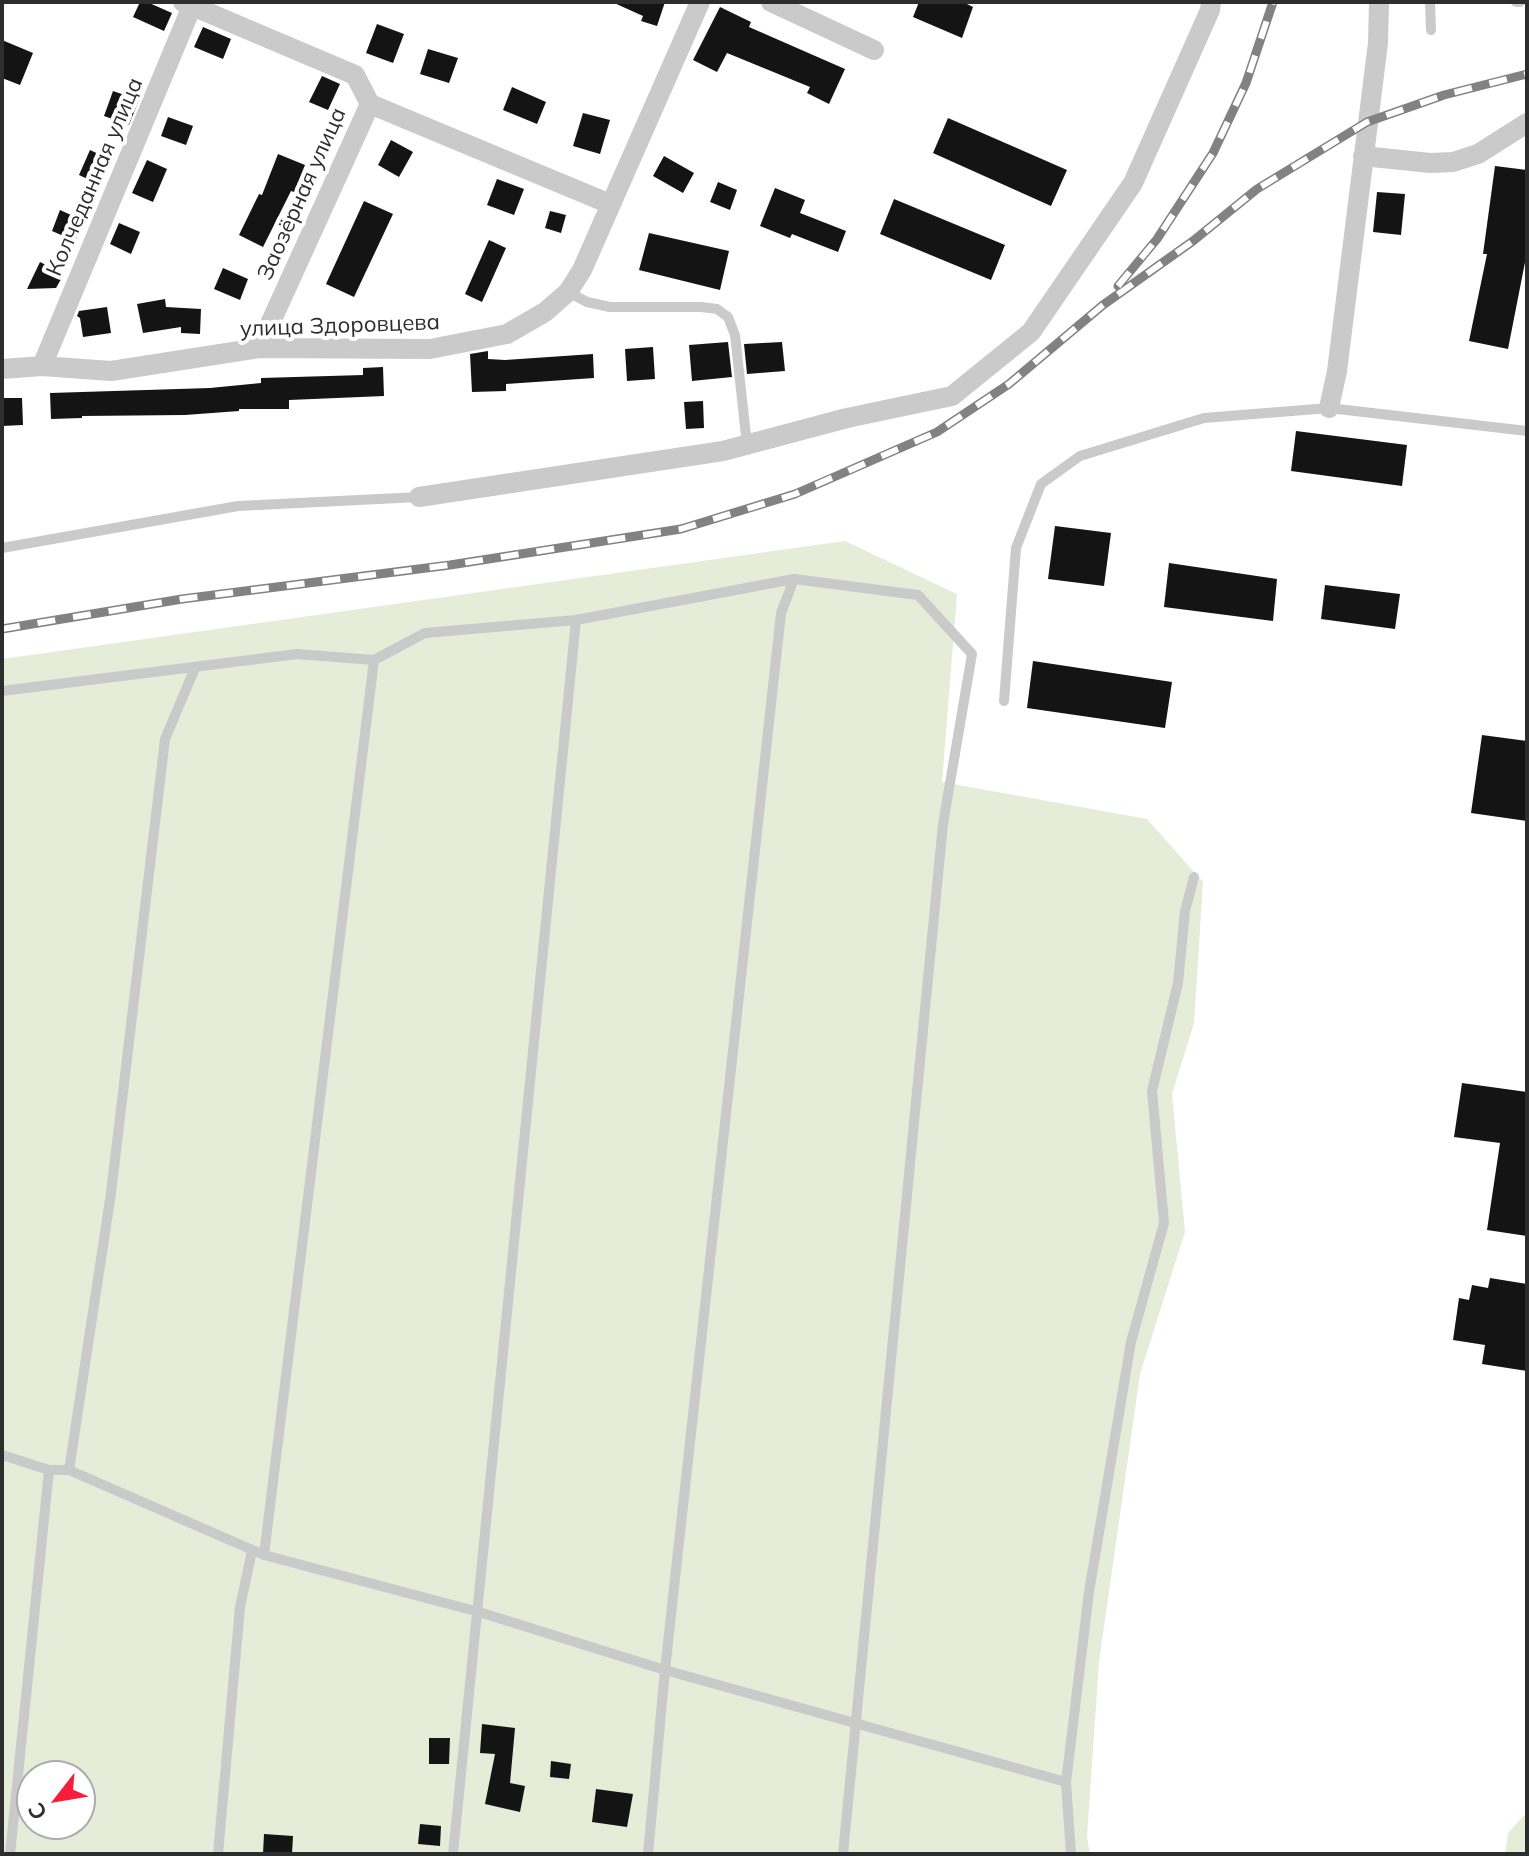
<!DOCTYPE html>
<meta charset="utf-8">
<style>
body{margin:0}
#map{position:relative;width:1529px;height:1856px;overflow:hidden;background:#fff;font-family:Mulish,sans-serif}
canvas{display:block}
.frame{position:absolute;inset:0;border:4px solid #2d2d2d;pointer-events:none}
.north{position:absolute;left:16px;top:1760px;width:80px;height:80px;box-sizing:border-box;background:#fff;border:2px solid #ababab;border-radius:50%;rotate:239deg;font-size:22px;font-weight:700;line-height:32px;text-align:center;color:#2d2d2d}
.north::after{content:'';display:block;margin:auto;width:28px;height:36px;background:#f61e39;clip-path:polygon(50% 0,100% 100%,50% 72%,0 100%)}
</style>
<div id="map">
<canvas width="1529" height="1856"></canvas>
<div class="frame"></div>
<div class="north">С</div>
</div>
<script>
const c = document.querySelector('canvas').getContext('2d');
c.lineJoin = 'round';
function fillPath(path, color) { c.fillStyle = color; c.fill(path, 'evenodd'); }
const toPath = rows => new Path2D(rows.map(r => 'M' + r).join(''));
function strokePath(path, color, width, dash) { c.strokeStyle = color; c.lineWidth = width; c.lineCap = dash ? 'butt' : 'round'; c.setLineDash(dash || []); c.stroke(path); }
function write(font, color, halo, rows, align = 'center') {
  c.font = font + ' Mulish,sans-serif'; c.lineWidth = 8; c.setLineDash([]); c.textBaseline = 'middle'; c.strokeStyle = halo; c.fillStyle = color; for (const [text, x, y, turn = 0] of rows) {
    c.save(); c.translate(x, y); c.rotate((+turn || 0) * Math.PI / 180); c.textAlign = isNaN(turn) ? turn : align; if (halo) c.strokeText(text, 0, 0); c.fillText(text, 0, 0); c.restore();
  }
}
fillPath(toPath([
 [845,541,957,594,942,782,1147,819,1203,882,1194,1023,1172,1094,1185,1232,1140,1374,1099,1662,1087,1837,1090,1854,2,1854,2,659],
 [32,1776,80,1776,80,1824,32,1824],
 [1527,1812,1527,1854,1505,1854,1508,1833]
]), '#e5edd9');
fillPath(toPath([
 [140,2,147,2,172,13,164,31,133,17],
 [612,2,665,2,657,26,641,21,643,16],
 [919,2,963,2,973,7,962,38,913,17],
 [720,7,751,22,749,27,845,69,829,104,807,93,810,87,727,53,717,72,693,60],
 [377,24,404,34,393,63,366,53],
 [203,27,231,39,223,59,194,47],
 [2,40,33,53,20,85,2,78],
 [428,49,458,58,449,83,420,74],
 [322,76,340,84,328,110,309,102],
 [512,87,546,102,537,124,503,110],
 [113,91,139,100,129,125,104,116],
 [583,113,610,120,600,154,573,146],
 [168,117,193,126,186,145,161,136],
 [948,118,1067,170,1051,206,933,153],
 [391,140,413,152,399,177,378,165],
 [90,150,111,160,100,185,79,175],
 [278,154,305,165,294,192,291,191,263,247,239,235,259,194,262,195],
 [664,156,694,173,683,193,653,176],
 [147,160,167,169,153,202,132,193],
 [1495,166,1527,170,1527,252,1508,349,1469,341,1487,254,1483,254],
 [497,179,524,189,514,215,487,205],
 [718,182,737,190,730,210,710,202],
 [775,188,805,200,800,213,846,231,838,252,792,234,790,238,760,226],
 [1377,192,1405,194,1401,235,1373,232],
 [894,199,1005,245,991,280,880,234],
 [364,201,393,214,354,297,326,284],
 [60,210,84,221,75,241,52,231],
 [550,211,566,215,561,233,545,228],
 [119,223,140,232,131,254,110,244],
 [649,233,729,251,720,290,639,270],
 [489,240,506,248,482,302,465,294],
 [40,262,64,274,56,288,27,289],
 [223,268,248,279,240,300,214,289],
 [165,299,166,307,201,309,200,334,181,333,181,327,143,333,137,304],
 [107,307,111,333,83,337,80,318,77,316,79,311],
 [728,342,732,377,692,381,689,345],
 [782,342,785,371,747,374,744,344],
 [653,347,655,379,627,381,625,349],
 [488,351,488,359,505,360,593,354,594,378,506,384,506,391,472,392,470,354],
 [383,367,384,396,289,400,289,409,239,409,239,411,185,415,82,416,82,418,51,419,50,393,210,388,261,383,261,378,363,375,363,368],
 [2,398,22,398,23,425,2,426],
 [703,401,704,428,686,429,684,402],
 [1296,431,1407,445,1402,486,1291,471],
 [1055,526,1111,533,1104,586,1048,579],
 [1169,563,1277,579,1273,621,1164,607],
 [1325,585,1400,594,1395,629,1321,619],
 [1033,661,1172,682,1165,728,1027,708],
 [1482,735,1527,741,1527,821,1471,813],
 [1462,1083,1527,1092,1527,1236,1487,1230,1500,1143,1454,1137],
 [1490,1278,1527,1284,1527,1371,1482,1364,1485,1345,1453,1340,1459,1298,1469,1300,1472,1285,1488,1288],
 [482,1724,515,1728,510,1783,525,1786,520,1812,485,1804,495,1754,480,1753],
 [429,1738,450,1738,449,1764,429,1764],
 [551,1761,571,1764,569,1779,550,1777],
 [596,1789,633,1794,627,1827,592,1822],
 [420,1824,441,1826,440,1846,418,1844],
 [264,1834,293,1836,292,1854,263,1854]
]), '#141414');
strokePath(toPath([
 [1430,2,1431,30],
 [1516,2,1520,2],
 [568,292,587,302,610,307,701,307,717,309,728,317,735,335,747,445],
 [2,548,238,506,419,497],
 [2,691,297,654,374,660,425,633,576,620,794,579,918,595,972,654,943,824,843,1854],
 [1004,701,1016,548,1041,484,1080,456,1204,418,1329,408,1527,431],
 [2,1455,49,1470,69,1470,264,1555,479,1612,665,1670,1066,1782],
 [69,1470,111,1193,165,739,195,668],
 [264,1555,374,660],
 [10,1854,49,1470],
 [218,1854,240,1607,252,1551],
 [453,1854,576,620],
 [648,1854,665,1670,781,613,794,579],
 [1071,1854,1066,1782,1089,1592,1131,1342,1164,1223,1152,1091,1178,983,1185,911,1194,877]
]), '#cacaca', 10);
strokePath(toPath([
 [183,2,355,75,370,104,610,204],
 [771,2,874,50],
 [1363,156,1430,163,1453,162,1478,154,1527,123],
 [259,348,370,104],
 [42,366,192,6],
 [2,369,42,366,111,371,259,348,430,349,507,334,545,312,568,292,582,270,700,2],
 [1329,408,1337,371,1378,43,1379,2],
 [419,497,723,451,847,418,952,396,1031,332,1133,183,1210,10,1211,2]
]), '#cacaca', 20);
const rail = toPath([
 [1118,286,1157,239,1213,153,1246,83,1273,2],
 [2,629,182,599,450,565,681,529,795,494,937,432,1009,384,1103,305,1193,241,1257,189,1367,122,1444,95,1527,74]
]);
strokePath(rail, '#828282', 9);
strokePath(rail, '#fff', 6, [18]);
write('22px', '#2d2d2d', '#fff', [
 ["Колчеданная улица",95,177,-67],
 ["Заозёрная улица",302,194,-66],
 ["улица Здоровцева",340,326,-2]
]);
</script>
